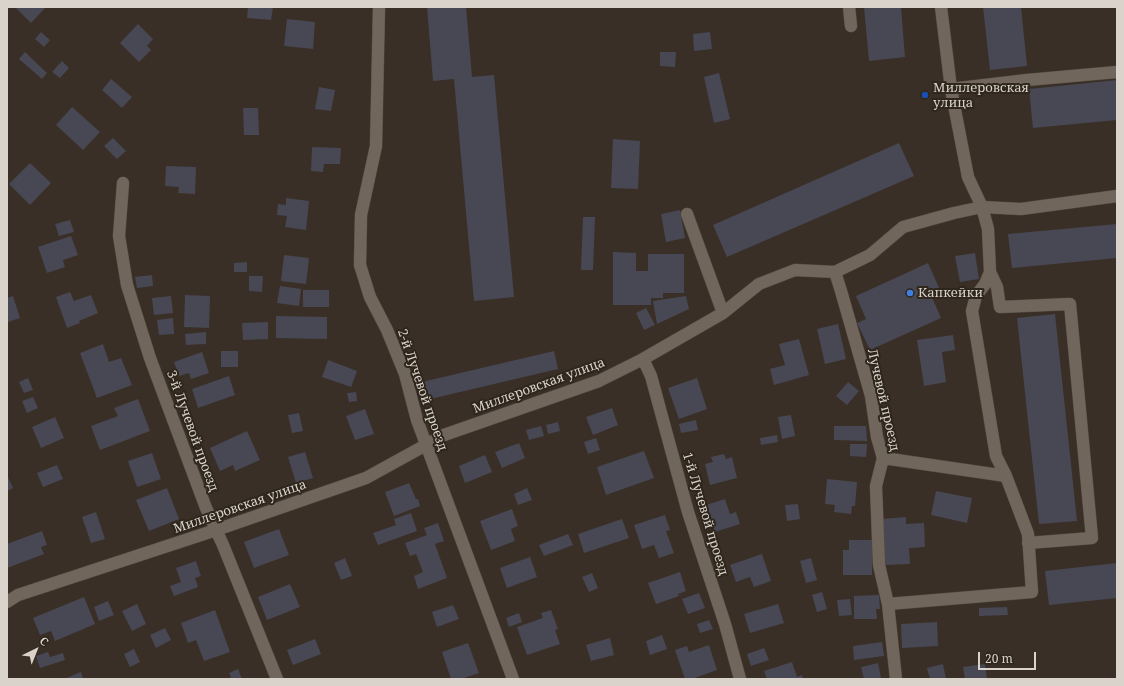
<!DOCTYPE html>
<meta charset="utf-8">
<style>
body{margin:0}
#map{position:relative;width:1124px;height:686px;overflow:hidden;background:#392f26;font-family:"Noto Serif",serif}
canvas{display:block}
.frame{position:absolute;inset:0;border:8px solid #d9d3cc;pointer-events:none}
.north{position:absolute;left:16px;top:630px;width:40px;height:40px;-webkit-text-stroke:3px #2f261c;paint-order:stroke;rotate:43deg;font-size:11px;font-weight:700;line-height:16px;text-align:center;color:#d9d3cc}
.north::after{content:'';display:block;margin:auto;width:14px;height:18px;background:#d9d3cc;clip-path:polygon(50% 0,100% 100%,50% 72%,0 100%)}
.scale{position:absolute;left:978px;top:652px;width:58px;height:18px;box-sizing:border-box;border:2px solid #d9d3cc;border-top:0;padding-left:5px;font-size:12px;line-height:14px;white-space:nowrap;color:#d9d3cc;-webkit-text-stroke:3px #2f261c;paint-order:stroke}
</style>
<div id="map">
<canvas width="1124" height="686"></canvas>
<div class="frame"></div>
<div class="north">С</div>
<div class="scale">20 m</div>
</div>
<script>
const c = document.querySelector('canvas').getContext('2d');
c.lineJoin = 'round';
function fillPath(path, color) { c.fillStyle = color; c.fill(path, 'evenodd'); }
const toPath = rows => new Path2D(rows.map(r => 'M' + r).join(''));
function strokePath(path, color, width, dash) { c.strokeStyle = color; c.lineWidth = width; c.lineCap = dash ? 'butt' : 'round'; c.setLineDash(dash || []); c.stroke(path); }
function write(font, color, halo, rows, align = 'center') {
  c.font = font + ' "Noto Serif",serif'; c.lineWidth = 4; c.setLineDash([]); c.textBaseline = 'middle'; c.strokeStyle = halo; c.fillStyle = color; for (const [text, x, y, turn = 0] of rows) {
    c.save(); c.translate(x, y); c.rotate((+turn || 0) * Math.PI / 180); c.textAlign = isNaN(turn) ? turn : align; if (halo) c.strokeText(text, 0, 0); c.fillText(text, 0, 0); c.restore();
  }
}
fillPath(toPath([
 [15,7,46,7,31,23],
 [248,7,273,7,271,20,247,18],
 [427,7,466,7,472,77,494,75,514,297,474,301,454,79,433,81],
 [864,7,901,7,905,57,869,61],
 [983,7,1021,7,1027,66,990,70],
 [287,19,315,22,313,49,284,46],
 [138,24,153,39,147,46,151,50,139,62,120,43],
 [41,32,50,40,44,47,35,39],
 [710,32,712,49,694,51,693,34],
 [25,52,47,73,42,79,19,59],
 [660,52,676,52,675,67,660,66],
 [62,61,69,68,60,78,52,72],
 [719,73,730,119,714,123,704,77],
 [111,79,132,97,122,108,102,90],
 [1117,80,1117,120,1033,128,1029,89],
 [319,87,335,90,331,111,315,109],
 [72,107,100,132,83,150,56,125],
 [243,108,258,108,259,135,244,135],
 [113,138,126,151,117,159,104,146],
 [613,139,640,141,638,189,611,188],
 [899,143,914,176,727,257,713,225],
 [312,147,341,148,340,164,324,164,323,172,311,171],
 [30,163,51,183,30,205,9,184],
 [166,166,196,167,195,194,178,193,179,187,165,186],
 [286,198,309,201,306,230,285,227,287,216,277,215,278,204,286,205],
 [680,210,685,238,666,242,661,214],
 [583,217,595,217,593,270,581,270],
 [70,220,74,232,59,236,55,224],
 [1117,224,1117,258,1012,268,1008,234],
 [71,236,78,255,63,260,65,267,47,273,38,247],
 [613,252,636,253,636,271,648,271,648,254,684,254,684,293,663,293,663,298,651,298,651,305,613,305],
 [975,253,979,279,960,282,955,256],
 [284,255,309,258,306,284,281,281],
 [247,262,247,272,234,272,234,263],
 [928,263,940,290,931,295,941,318,870,350,857,323,866,319,856,296],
 [152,275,153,286,137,288,135,277],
 [249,276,263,276,262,292,249,291],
 [280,286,301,289,299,306,277,303],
 [303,290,329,290,329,307,303,307],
 [70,292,74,301,91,295,98,313,79,321,80,323,67,328,56,297],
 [185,295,210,296,209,328,184,327],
 [13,296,20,318,8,322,7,298],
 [171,296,173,313,154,315,152,298],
 [686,296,689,309,657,324,653,301],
 [646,308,655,325,644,330,636,313],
 [1055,314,1077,521,1039,524,1017,318],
 [276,316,327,317,327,339,276,338],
 [173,318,174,334,159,335,157,320],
 [268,322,268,339,243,340,242,323],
 [838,324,846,359,825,364,817,329],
 [206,332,206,344,186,345,185,334],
 [953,335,955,350,942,352,946,382,924,386,917,340],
 [799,339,809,375,774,385,770,369,785,365,779,344],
 [103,344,109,362,121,358,132,385,97,398,80,353],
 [221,351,238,351,238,367,221,367],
 [554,351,558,369,426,400,422,382],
 [202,352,209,373,191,379,189,373,179,376,174,362],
 [328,360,357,371,351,387,322,377],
 [229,376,235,395,198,408,192,389],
 [28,378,33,390,24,393,19,382],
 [697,378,707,409,679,419,668,388],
 [848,382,859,391,847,405,836,396],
 [356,392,357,401,349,402,347,393],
 [33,397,38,408,27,413,22,401],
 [138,399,150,431,100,450,91,426,118,416,114,408],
 [612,408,618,425,593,435,586,417],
 [365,409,374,434,355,440,346,416],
 [299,413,303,431,292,433,288,415],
 [791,415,795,436,782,439,778,417],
 [55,417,64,438,41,448,32,427],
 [696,420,698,430,681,433,679,424],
 [558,422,560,431,548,434,546,425],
 [541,426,544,436,529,440,526,430],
 [834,426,866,426,867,441,834,440],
 [247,431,260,460,235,471,233,465,220,471,210,448],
 [777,435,778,442,761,445,760,438],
 [596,438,600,450,588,454,584,442],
 [519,443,525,458,502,468,495,452],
 [850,444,867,444,866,457,850,456],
 [644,451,654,478,606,495,597,467],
 [305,452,313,478,296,483,288,457],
 [152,453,161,479,137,487,128,461],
 [724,454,726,459,732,457,737,478,710,485,705,464,713,462,711,457],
 [485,455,492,472,465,483,459,466],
 [57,465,63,479,43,487,37,473],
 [7,475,13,488,7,491],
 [827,479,857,482,855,506,852,506,851,514,834,512,835,505,825,504],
 [409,483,416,499,418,499,420,506,394,516,385,492],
 [167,488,179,519,149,531,136,500],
 [527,488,532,500,518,505,514,494],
 [936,491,972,498,967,523,931,515],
 [725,499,730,514,736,512,740,524,715,532,706,505],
 [798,504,800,519,787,521,785,505],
 [512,509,518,526,511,529,515,541,491,550,480,521],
 [96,512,105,539,91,543,82,517],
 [411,513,417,531,378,545,373,533,396,525,394,519],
 [665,515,670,530,666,531,674,553,659,558,654,545,642,549,634,525],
 [906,517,906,524,924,523,925,547,909,548,910,564,885,565,882,519],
 [622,519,629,538,584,553,578,534],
 [438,523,444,541,435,544,447,578,418,589,414,576,423,572,416,554,410,556,405,543,427,535,424,528],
 [279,529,289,555,254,568,244,542],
 [42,531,47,545,41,547,44,554,7,568,7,544],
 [568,534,573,545,544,556,539,545],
 [849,540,872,540,872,575,843,575,843,550,849,550],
 [762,554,771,581,754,587,750,577,736,582,730,565],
 [530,557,537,577,507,588,500,568],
 [345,558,352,576,341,580,334,563],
 [811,558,817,580,806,583,800,561],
 [196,561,201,576,195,578,198,587,174,596,170,586,181,582,176,568],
 [1117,563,1117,598,1049,605,1045,571],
 [680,572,686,591,678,594,679,596,656,604,648,583],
 [592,573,598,588,589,592,582,577],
 [290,584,300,607,267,620,258,597],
 [822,592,827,609,817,612,812,595],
 [699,593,705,608,688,614,682,599],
 [879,595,880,609,876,609,877,619,854,619,854,596],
 [84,597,95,624,55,641,51,631,40,635,33,618],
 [850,599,852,615,839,616,837,600],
 [108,601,114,615,99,621,94,607],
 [137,604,146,624,132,631,122,611],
 [778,604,784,623,750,633,744,614],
 [453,605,459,619,437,627,432,612],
 [1007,607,1008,615,979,616,979,608],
 [215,610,230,652,204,661,196,640,188,643,181,623],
 [551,610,558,629,555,630,560,644,527,655,517,627,543,618,541,613],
 [519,613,522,622,509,627,506,618],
 [709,620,713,629,700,633,697,624],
 [937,622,938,646,902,648,901,624],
 [165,628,171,640,156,648,150,635],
 [662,635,667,649,650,655,646,641],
 [610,638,614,655,591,661,586,645],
 [315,639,321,654,293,665,287,650],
 [882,642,884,656,854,660,853,646],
 [468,643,479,673,461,679,451,679,442,652],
 [709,645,717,670,692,679,685,679,675,650,687,646,689,652],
 [764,648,769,660,751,666,747,654],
 [134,649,140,662,130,667,124,654],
 [48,652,50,657,63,653,65,660,40,668,36,656],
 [792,662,797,677,802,675,803,679,767,679,764,671],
 [878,663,881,678,874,679,864,679,861,667],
 [943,664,946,679,930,679,927,668],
 [985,664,987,679,965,679,963,667],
 [238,669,242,679,228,679,231,677,229,673],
 [81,672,83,679,64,679]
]), '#484754');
const minor = toPath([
 [379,7,376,146,361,215,360,265,370,297,387,330,405,374,417,420,513,679],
 [849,7,851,26],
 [951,89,1027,80,1117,72],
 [123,183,119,236,127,285,150,358,206,508,223,545,277,679],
 [687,214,723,313],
 [835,272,841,291,871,396,877,437,883,458,876,486,879,565,888,604,896,679],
 [990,272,997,287,1000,307,1070,304,1092,538,1028,543],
 [643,359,651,376,688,512,725,624,740,679],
 [883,458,1006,476],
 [7,602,18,595,216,530,366,478,444,435,599,381,643,359,723,313,759,284,795,270,835,272,870,255,903,227,954,213,982,207,1021,209,1117,196],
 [888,604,1032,592,1028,534,1006,476,996,456,972,311,976,296,985,284,990,272,988,229,982,207,968,177,951,89,941,7]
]);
strokePath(minor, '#544c43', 13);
strokePath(minor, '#71665b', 12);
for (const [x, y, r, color] of [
 [925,95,4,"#1a4fb4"],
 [910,293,4,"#3f7fe0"]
]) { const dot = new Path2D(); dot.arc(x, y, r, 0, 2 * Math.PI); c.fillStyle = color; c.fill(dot); strokePath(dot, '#2f261c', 1.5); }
write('13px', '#d9d3cc', '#2f261c', [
 ["Миллеровская",933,88],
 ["улица",933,103],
 ["Капкейки",918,293]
], 'left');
write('13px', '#d9d3cc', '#2f261c', [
 ["Миллеровская улица",539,386,-20],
 ["2-й Лучевой проезд",422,390,71],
 ["Лучевой проезд",883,400,77],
 ["3-й Лучевой проезд",192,431,70],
 ["Миллеровская улица",240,507,-19],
 ["1-й Лучевой проезд",705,514,73]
]);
</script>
